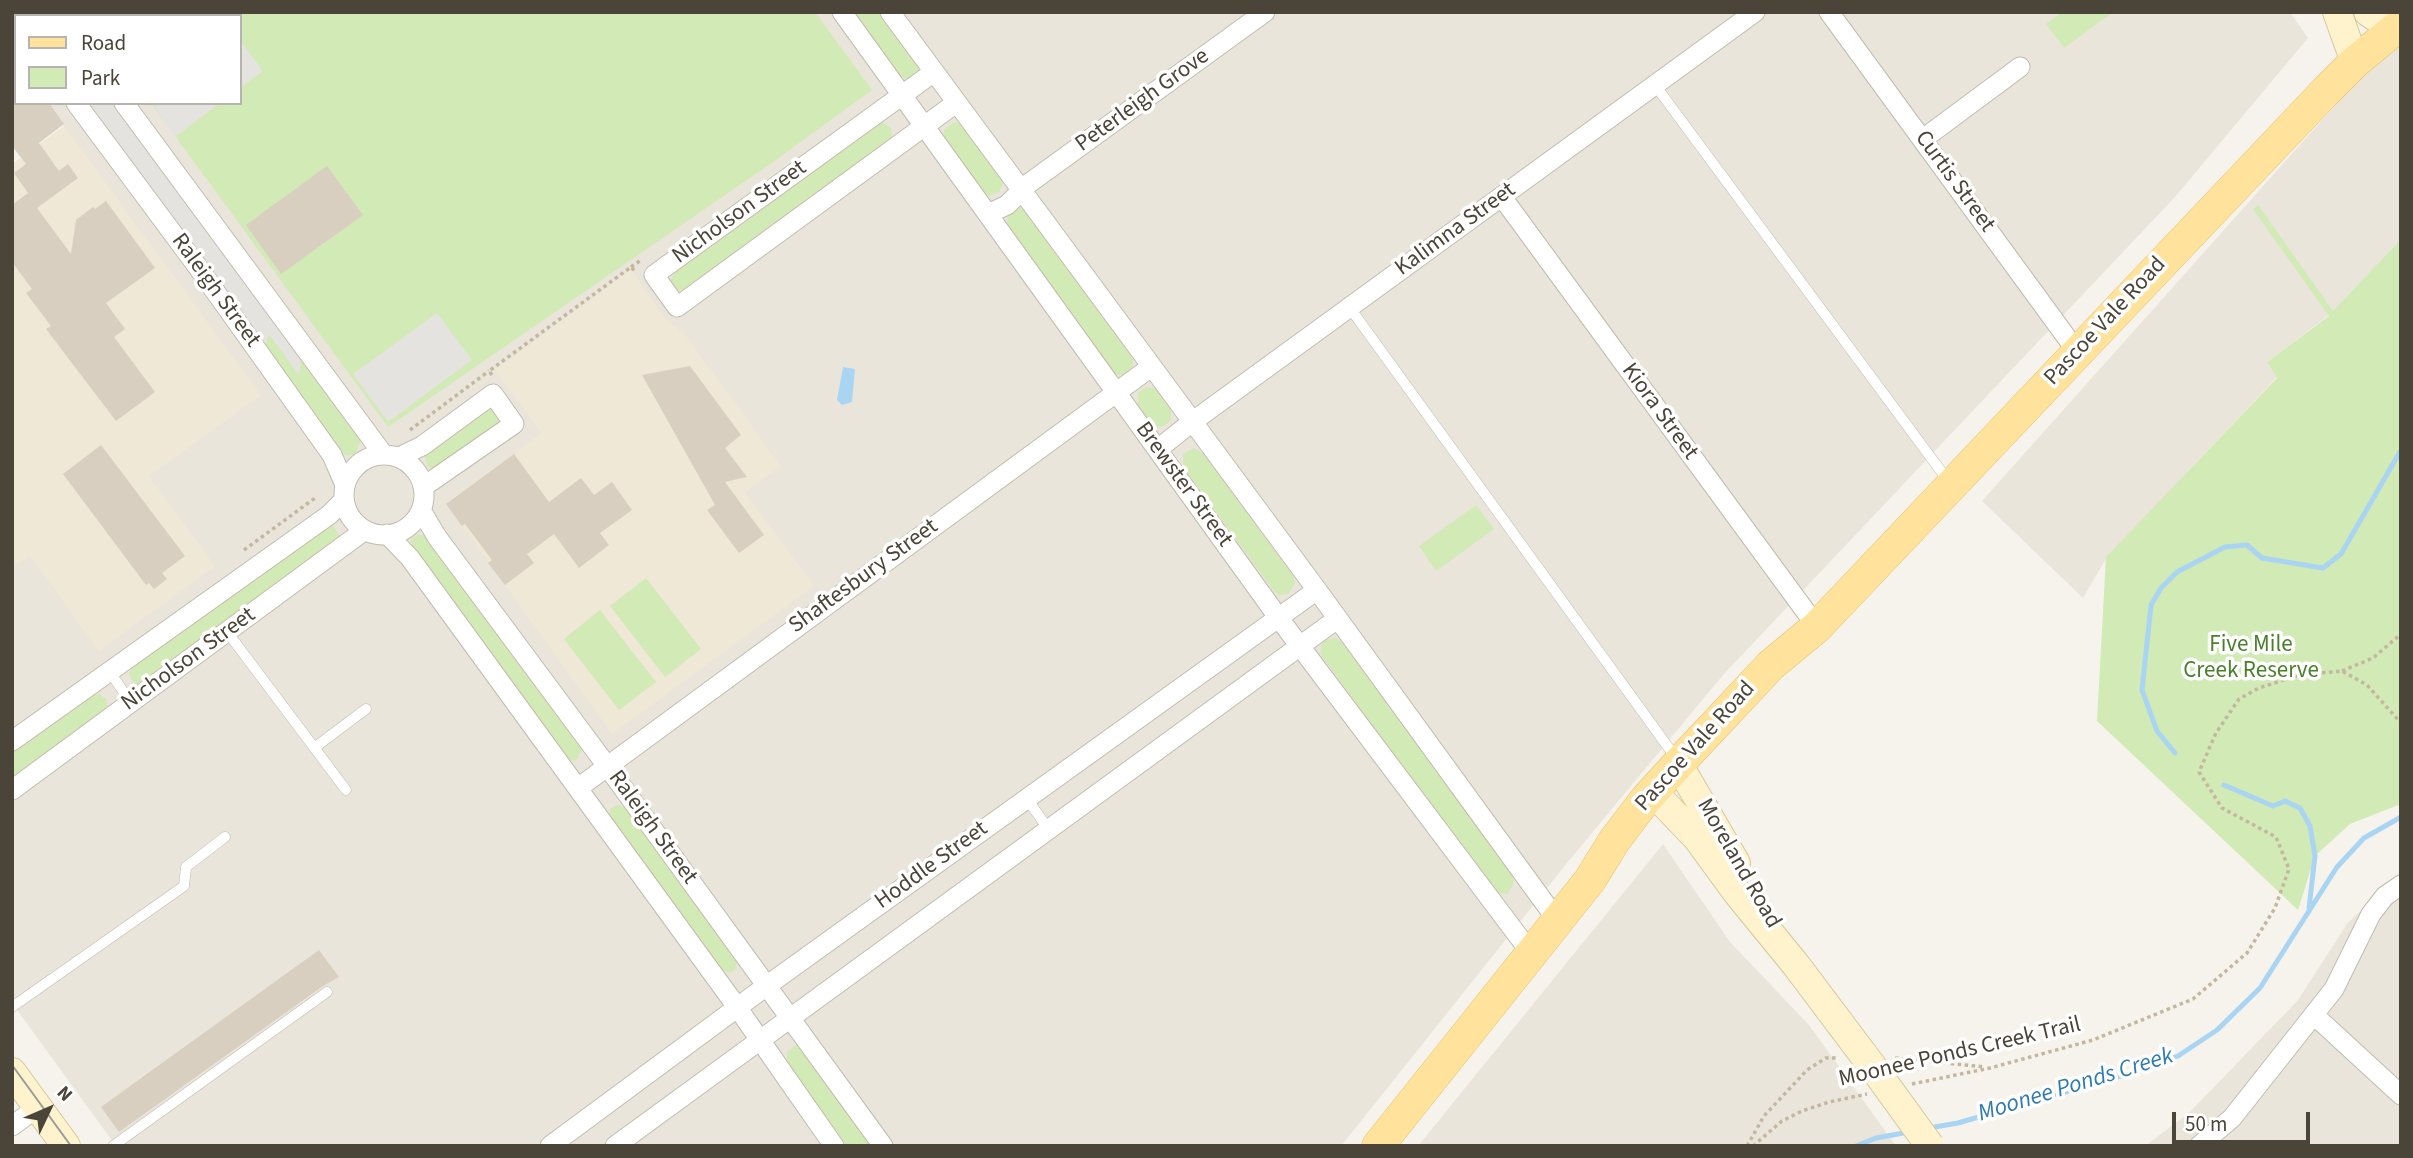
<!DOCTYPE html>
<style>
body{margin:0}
#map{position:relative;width:2413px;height:1158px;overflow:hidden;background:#f6f3ec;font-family:"Source Sans 3",sans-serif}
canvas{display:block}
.frame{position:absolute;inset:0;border:14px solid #4b4439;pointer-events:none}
.legend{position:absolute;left:14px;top:14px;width:228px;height:91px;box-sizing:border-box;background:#fff;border:2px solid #b7b4b0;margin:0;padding:9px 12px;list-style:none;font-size:21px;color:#4b4439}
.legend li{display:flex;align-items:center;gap:14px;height:35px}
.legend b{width:35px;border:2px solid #b7b4b0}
.north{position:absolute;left:14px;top:1074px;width:70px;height:70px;-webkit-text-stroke:5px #fff;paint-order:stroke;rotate:46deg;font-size:19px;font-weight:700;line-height:28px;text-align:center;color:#4b4439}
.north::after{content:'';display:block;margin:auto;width:24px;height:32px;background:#4b4439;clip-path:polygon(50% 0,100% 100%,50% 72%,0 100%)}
.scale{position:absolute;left:2172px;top:1112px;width:138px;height:32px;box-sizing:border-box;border:4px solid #4b4439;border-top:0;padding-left:9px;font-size:21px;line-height:24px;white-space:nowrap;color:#4b4439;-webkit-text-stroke:5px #fff;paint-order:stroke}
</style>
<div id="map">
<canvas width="2413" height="1158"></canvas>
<div class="frame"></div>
<ul class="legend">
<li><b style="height:9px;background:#ffe39c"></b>Road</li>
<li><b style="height:19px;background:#d2eab5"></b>Park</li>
</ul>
<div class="north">N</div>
<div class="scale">50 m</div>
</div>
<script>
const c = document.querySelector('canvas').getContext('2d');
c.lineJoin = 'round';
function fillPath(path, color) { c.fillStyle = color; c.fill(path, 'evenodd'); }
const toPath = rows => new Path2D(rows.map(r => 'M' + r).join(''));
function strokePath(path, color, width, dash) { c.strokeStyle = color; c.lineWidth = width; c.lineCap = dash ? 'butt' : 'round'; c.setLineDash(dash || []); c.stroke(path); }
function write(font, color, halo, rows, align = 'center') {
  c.font = font + ' "Source Sans 3",sans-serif'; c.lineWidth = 7; c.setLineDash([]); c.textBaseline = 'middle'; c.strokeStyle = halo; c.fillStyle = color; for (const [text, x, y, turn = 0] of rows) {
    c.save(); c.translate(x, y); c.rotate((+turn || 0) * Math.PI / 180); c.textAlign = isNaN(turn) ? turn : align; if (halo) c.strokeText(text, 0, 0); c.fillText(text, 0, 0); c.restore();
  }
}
fillPath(toPath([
 [17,12,2290,12,2308,38,2175,197,1723,675,1567,863,1341,1146,116,1146,12,1003,12,172,64,126,49,103,240,103,240,16,16,16,16,54,12,48,12,15],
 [2401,42,2401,239,2333,312,2267,362,2277,377,2107,557,2083,598,1982,501,2364,73],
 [1663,844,1730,942,1809,1025,1896,1146,1418,1146],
 [2401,871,2401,1146,2145,1146,2189,1113,2298,1000,2347,924]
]), '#eae5da');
fillPath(toPath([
 [64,126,261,395,149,476,215,566,99,651,30,556,12,568,12,164],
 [631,270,668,321,687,337,781,466,745,492,814,586,612,734,446,503,542,433,495,370]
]), '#efe8d6');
fillPath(toPath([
 [86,12,815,12,872,90,773,162,388,427,151,103,240,103,240,16,88,16],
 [852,12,882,12,919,64,918,74,909,80,898,75],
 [2062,12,2113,12,2064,48,2046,24],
 [954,122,962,124,1002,176,1003,184,999,192,989,196,984,193,944,140,944,130],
 [883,123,891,128,892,139,687,289,677,291,670,281,676,270,877,124],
 [2258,205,2333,311,2401,239,2401,804,2350,824,2315,856,2298,910,2097,721,2106,557,2277,378,2267,362,2329,316,2253,209],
 [1016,208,1021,208,1027,213,1133,358,1133,366,1123,375,1116,375,1008,226,1007,215],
 [268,333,299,374,301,357,361,440,355,454,349,456,341,454,264,348],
 [1146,387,1154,388,1171,408,1171,420,1164,426,1156,427,1152,424,1138,405,1138,393],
 [488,408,493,409,501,419,500,422,435,470,427,466,425,456,429,450],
 [1194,448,1204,454,1293,576,1295,583,1288,594,1279,595,1274,591,1183,467,1183,454],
 [1476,505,1494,529,1436,571,1419,546],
 [329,521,343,540,139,686,131,679,129,673,132,666],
 [416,535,426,535,584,748,575,761,564,758,413,550,411,539],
 [646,578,701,649,665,677,610,606],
 [600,610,656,682,619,710,564,639],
 [1336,638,1341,641,1512,873,1514,883,1507,894,1497,893,1492,889,1324,659,1320,653,1322,644,1325,640],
 [99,694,106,699,108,708,12,780,12,751,89,696],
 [618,805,630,809,737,956,736,969,730,973,718,968,609,819,610,809],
 [796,1045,803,1051,874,1146,847,1146,787,1062,787,1052]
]), '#d2eab5');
fillPath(toPath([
 [240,40,263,71,240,88],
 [85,103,117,103,301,357,299,375,269,334,264,348],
 [152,103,220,103,175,137],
 [437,313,472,360,388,422,353,374]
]), '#e5e3e0');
fillPath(toPath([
 [843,367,855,369,852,402,842,405,837,400]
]), '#a9d4f2');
strokePath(toPath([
 [2175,753,2157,731,2142,690,2151,605,2161,588,2177,572,2225,547,2247,545,2262,558,2323,568,2341,554,2401,450],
 [2224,785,2273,806,2285,801,2300,808,2310,826,2315,856,2309,908],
 [1929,1128,1958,1123,2124,1075,2178,1056,2217,1030,2260,988,2337,867,2364,838,2401,817],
 [1856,1146,1876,1138,1909,1132]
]), '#a9d4f2', 5);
fillPath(toPath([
 [12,89,16,94,16,103,49,103,64,124,39,143,59,171,68,164,78,178,37,208,71,254,76,220,93,207,95,209,106,201,155,268,106,303,125,329,114,337,155,392,116,421,46,329,51,326,26,293,32,289,12,262,12,205,28,193,14,173,26,164,12,146],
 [327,166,363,215,281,274,246,225],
 [690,366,741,435,725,448,747,477,725,482,764,535,739,553,707,510,715,505,642,375],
 [101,445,185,556,162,573,167,579,154,589,149,583,146,585,63,474],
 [514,454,549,502,581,478,594,495,612,482,632,510,600,533,609,545,579,568,554,534,527,554,534,563,505,585,488,563,492,560,465,524,462,526,446,504],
 [319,950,339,977,323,986,119,1132,101,1107]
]), '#d8cfc1');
const lane = toPath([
 [1655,85,1949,482],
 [1350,308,1676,758],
 [228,633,346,790],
 [110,672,131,703],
 [314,748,366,709],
 [1027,799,1049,830],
 [12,1007,177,891,184,886,186,867,225,837],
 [113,1146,327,992]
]);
const street = toPath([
 [58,12,61,16],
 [842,12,1278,617,1531,953],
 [890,12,1317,590,1557,920],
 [1829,12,2078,353],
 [12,17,16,22],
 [934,72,654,275,677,307,956,103],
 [76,103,197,266,332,455,345,485],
 [124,103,383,454],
 [1923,139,2020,67],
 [1502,197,1817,627],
 [988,214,1007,205,1028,184,1265,12],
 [1158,449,1192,422,1755,12],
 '344 495a40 40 0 1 1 80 0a40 40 0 1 1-80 0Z',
 [399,457,422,446,493,394,514,424,423,487],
 [421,510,437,537,607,766,883,1146],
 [387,534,410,558,737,1007,834,1146],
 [12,741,329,515,344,500],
 [578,788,1151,367],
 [12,790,365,530],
 [2314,1015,2401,1095],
 [12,1126,38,1107],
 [550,1146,765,987,1317,590],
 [615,1146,1337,619],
 [2199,1146,2232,1118,2334,989,2371,914,2385,896,2401,885]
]);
const secondary = toPath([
 [2337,12,2355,62],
 [2368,12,2393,29],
 [1678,764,1736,863],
 [1653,792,1697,838,1738,894,1796,965,1872,1066],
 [12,1072,66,1146]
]);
const primary = toPath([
 [1378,1146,1590,880,1614,841,1646,799,1679,763,1771,665,1817,627,2325,92,2355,62,2401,24]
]);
strokePath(lane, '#c2bbae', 11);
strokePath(street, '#c2bbae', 21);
strokePath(secondary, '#d6c79b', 30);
strokePath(primary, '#e6c16a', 33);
strokePath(toPath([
 [631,267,641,260],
 [492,375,489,371,631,267,636,272],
 [410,430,489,371],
 [244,550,315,498],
 [2342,671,2373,658,2401,634],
 [1895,1058,1985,1067],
 [1912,1084,1990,1068,2093,1040,2193,999,2247,953,2275,908,2289,869,2276,837,2222,808,2199,772,2216,733,2239,699,2259,688,2299,675,2342,671,2367,685,2401,723],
 [1747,1146,1764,1116,1807,1070,1826,1058,1838,1058],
 [1753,1146,1782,1121,1802,1111,1829,1102,1867,1094]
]), '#c4b79f', 3.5, [3.5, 3.5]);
strokePath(lane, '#fff', 10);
strokePath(street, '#fff', 19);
strokePath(secondary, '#fff3cd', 28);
strokePath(primary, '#ffe39c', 32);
strokePath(toPath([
 [12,1065,71,1146]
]), '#9a9a9a', 2);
const secondaryBridge = toPath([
 [1872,1066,1930,1146]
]);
strokePath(secondaryBridge, '#d6c79b', 30, []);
strokePath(secondaryBridge, '#fff3cd', 28);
write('23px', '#4b4439', '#fff', [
 ["Peterleigh Grove",1143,101,-36],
 ["Curtis Street",1954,182,54],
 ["Nicholson Street",740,213,-36],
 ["Kalimna Street",1456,230,-36],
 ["Raleigh Street",215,291,54],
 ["Pascoe Vale Road",2106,322,-47],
 ["Kiora Street",1659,412,54],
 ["Brewster Street",1183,485,54],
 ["Shaftesbury Street",864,577,-36],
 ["Nicholson Street",189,660,-36],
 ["Pascoe Vale Road",1696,747,-48],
 ["Raleigh Street",652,828,54],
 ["Moreland Road",1738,864,60],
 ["Hoddle Street",932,866,-36],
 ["Moonee Ponds Creek Trail",1960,1053,-13]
]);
write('23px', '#4a7f2a', '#fff', [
 ["Five Mile",2251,646],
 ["Creek Reserve",2251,672]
]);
write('italic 24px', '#2e7ab2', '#fff', [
 ["Moonee Ponds Creek",2076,1086,-17]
]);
</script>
